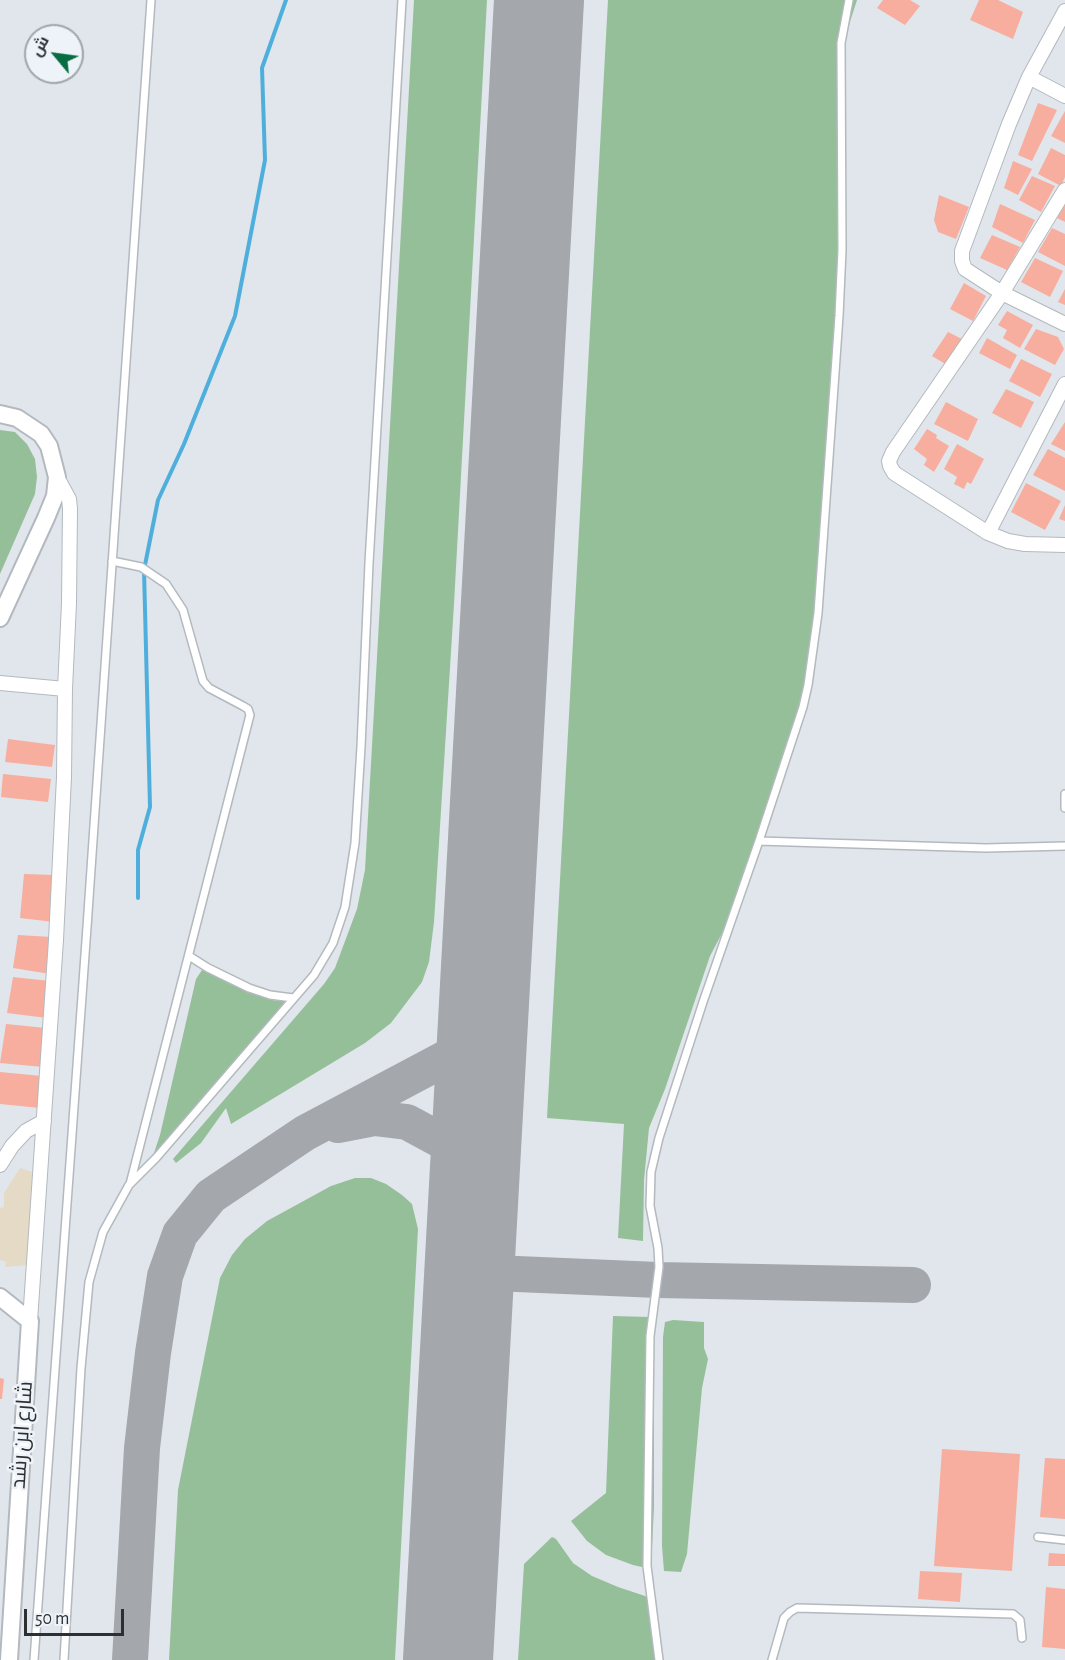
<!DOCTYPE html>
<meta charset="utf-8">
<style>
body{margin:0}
#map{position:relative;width:1065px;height:1660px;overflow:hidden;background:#e0e6ec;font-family:"Alegreya Sans",Cairo,sans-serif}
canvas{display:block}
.north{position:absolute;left:24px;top:24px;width:60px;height:60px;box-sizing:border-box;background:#edf3f9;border:2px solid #a0a5a9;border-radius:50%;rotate:299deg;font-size:16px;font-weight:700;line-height:24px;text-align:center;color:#2d3032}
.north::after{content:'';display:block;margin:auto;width:21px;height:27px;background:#076c41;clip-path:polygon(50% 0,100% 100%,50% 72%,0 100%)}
.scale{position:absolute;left:24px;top:1609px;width:100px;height:27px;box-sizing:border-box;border:3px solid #2d3032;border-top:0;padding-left:8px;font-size:18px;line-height:21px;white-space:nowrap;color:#2d3032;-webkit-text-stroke:4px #edf3f9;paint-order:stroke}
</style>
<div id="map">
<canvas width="1065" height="1660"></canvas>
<div class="north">ش</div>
<div class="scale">50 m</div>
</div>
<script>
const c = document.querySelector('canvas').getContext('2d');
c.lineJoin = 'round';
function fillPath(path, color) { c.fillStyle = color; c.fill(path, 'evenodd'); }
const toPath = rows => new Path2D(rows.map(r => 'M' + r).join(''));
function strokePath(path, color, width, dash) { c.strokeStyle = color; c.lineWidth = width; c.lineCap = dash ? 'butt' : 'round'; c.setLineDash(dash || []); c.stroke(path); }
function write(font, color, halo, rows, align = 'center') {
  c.font = font + ' "Alegreya Sans",Cairo,sans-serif'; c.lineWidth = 5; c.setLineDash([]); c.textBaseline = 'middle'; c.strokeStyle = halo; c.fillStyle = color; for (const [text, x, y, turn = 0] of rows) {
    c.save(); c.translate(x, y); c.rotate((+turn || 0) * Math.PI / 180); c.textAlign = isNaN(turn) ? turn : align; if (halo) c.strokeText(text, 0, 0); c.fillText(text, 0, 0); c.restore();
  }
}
fillPath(toPath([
 [20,1168,35,1173,28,1265,5,1267,6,1262,0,1260,0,1208,4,1207,4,1193]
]), '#e4dac5');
fillPath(toPath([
 [414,0,487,0,454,604,434,922,429,962,422,982,391,1023,365,1043,231,1124,226,1108,201,1143,176,1163,173,1159,324,984,335,968,357,909,365,870],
 [608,0,857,0,839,56,844,228,812,676,728,922,710,956,665,1089,649,1128,644,1180,643,1241,618,1238,624,1124,547,1118],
 [0,430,15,432,27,444,35,459,37,477,35,494,0,574],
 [202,970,253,993,276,1001,283,1000,291,1003,148,1171,160,1135,196,979],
 [355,1178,371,1178,386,1184,402,1195,412,1204,418,1229,395,1660,169,1660,178,1490,220,1278,232,1255,245,1239,267,1221,331,1186],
 [613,1316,649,1317,654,1321,654,1507,651,1569,633,1565,606,1555,587,1541,571,1521,606,1493],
 [673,1320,704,1322,704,1348,708,1359,702,1388,687,1554,681,1572,664,1571,662,1546,663,1337,665,1322],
 [552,1537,556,1539,573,1563,592,1576,618,1587,651,1598,656,1611,660,1660,518,1660,524,1564]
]), '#95bf99');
strokePath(toPath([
 [138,898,138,850,150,807,144,570,158,500,184,444,235,316,265,160,262,68,286,0]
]), '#4fafdc', 4);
strokePath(toPath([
 [338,1125,374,1118,407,1122,444,1142,475,1172],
 [470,1272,658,1280,913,1285],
 [130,1660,142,1448,153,1353,165,1276,180,1234,211,1196,305,1133,482,1039]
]), '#a4a8ad', 36);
strokePath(toPath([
 [448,1660,539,0]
]), '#a4a8ad', 90);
fillPath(toPath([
 [883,0,910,0,920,6,905,25,877,8],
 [979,0,998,0,1023,12,1013,39,970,20],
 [1038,103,1057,110,1032,161,1018,155],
 [1065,111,1065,143,1051,136],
 [1051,148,1065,155,1065,177,1061,186,1038,174],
 [1013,161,1032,169,1018,195,1004,188],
 [1032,176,1055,186,1041,212,1019,200],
 [939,195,969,207,956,239,938,232,934,220],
 [1000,204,1035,220,1023,243,992,227],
 [1065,204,1065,222,1057,218],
 [1052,228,1065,234,1065,266,1038,252],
 [992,235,1020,247,1007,270,980,258],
 [1035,258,1063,271,1050,297,1021,282],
 [964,283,986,296,973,321,950,309],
 [1065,289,1065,305,1058,302],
 [1007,311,1033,325,1020,348,1003,338,1007,330,998,325],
 [1036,329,1058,337,1064,349,1055,365,1024,349],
 [948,332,964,340,947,365,932,356],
 [987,338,1017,355,1010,369,979,353],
 [1021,359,1052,374,1040,397,1009,381],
 [1006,389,1034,402,1021,428,992,413],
 [946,402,978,419,968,441,934,424],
 [1065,422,1065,451,1051,444],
 [927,429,937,435,936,438,949,446,934,472,924,465,927,459,914,449],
 [957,444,984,459,971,484,967,482,964,489,954,484,957,477,944,469],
 [1048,449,1065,458,1065,491,1033,475],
 [1026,483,1061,501,1045,530,1011,512],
 [1065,505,1065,521,1059,519],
 [8,739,55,745,52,767,5,762],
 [3,774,51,779,48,802,1,797],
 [24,874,55,875,54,922,20,918],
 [18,935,52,937,50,974,13,968],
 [13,977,50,981,47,1018,7,1013],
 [6,1024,46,1028,43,1067,0,1063],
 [0,1072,42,1076,40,1108,0,1104],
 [0,1378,4,1379,2,1399,0,1399],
 [942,1449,1020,1454,1012,1571,934,1566],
 [1045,1458,1065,1459,1065,1519,1040,1517],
 [1049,1553,1065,1554,1065,1566,1048,1566],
 [920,1571,962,1573,960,1602,918,1599],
 [1046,1587,1065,1589,1065,1649,1042,1647]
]), '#f7ae9e');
const service = toPath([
 [112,561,141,567,166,584,183,610,203,681,209,688,243,706,248,709,250,715,130,1184],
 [1065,794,1065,808],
 [759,841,986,848,1065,846],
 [189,956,208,968,249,988,270,995,293,998],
 [1038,1537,1065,1540],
 [34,1660,87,927,151,0],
 [64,1660,81,1368,89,1282,103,1232,129,1185,156,1158,314,975,333,943,345,907,355,843,361,747,369,563,402,0],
 [659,1660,647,1566,650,1336,659,1267,658,1248,650,1206,651,1172,659,1138,703,1002,759,841,803,707,808,685,818,613,839,316,842,250,841,43,849,0],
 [772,1660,784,1618,790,1612,797,1608,1013,1614,1020,1620,1022,1638]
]);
const minor = toPath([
 [1065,11,1029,77,1009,124,962,251,962,261,965,269,1002,293,1065,324],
 [1029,77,1065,96],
 [1065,190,1002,293,893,452,889,461,890,466,894,473,988,533,1008,541,1025,544,1065,545],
 [988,533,1065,384],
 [0,683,65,689],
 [0,1165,12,1146,26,1131,44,1121],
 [30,1321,56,940,64,777,65,689,69,603,70,509,69,499,57,477]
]);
const tertiary = toPath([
 [0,414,17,418,41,434,49,446,57,477,55,496,46,518,0,618],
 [0,1297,30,1321,9,1660]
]);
strokePath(service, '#b3b9be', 10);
strokePath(minor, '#b3b9be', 16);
strokePath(tertiary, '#b3b9be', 20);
strokePath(service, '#fff', 7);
strokePath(minor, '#fff', 14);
strokePath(tertiary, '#fff', 16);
write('21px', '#2d3032', '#edf3f9', [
 ["شارع ابن رشد",22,1435,-86]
]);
</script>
